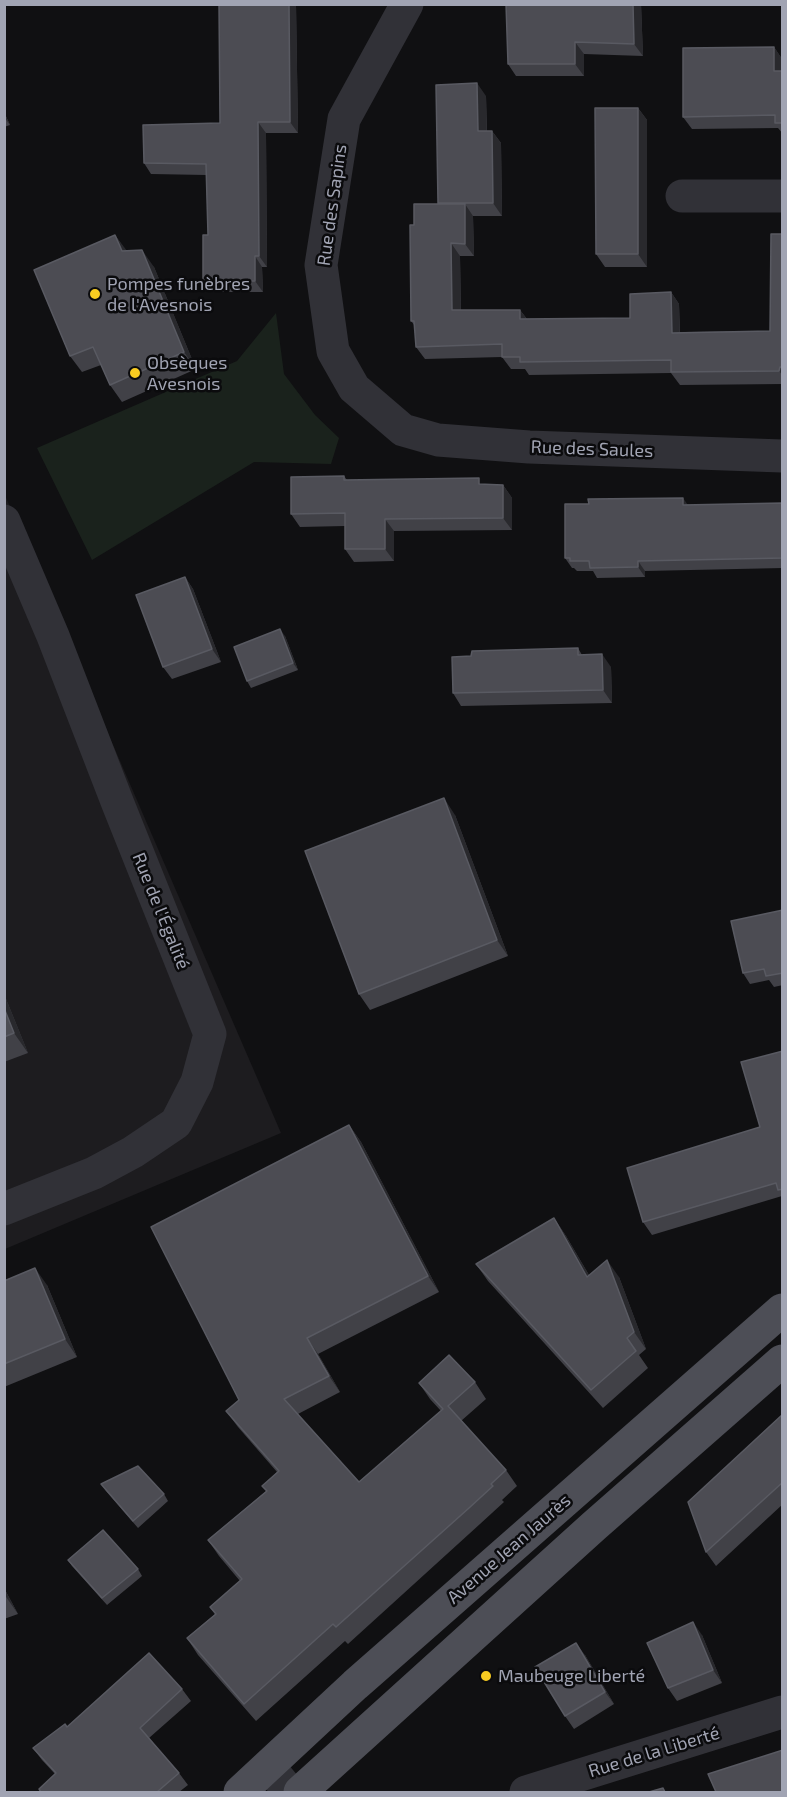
<!DOCTYPE html>
<meta charset="utf-8">
<style>
body{margin:0}
#map{position:relative;width:787px;height:1797px;overflow:hidden;background:#101012;font-family:"Exo 2",sans-serif}
canvas{display:block}
.frame{position:absolute;inset:0;border:6px solid #a1a4b3;pointer-events:none}
</style>
<div id="map">
<canvas width="787" height="1797"></canvas>
<div class="frame"></div>
</div>
<script>
const c = document.querySelector('canvas').getContext('2d');
c.lineJoin = 'round';
function fillPath(path, color) { c.fillStyle = color; c.fill(path, 'evenodd'); }
const toPath = rows => new Path2D(rows.map(r => 'M' + r).join(''));
function strokePath(path, color, width, dash) { c.strokeStyle = color; c.lineWidth = width; c.lineCap = dash ? 'butt' : 'round'; c.setLineDash(dash || []); c.stroke(path); }
function write(font, color, halo, rows, align = 'center') {
  c.font = font + ' "Exo 2",sans-serif'; c.lineWidth = 5; c.setLineDash([]); c.textBaseline = 'middle'; c.strokeStyle = halo; c.fillStyle = color; for (const [text, x, y, turn = 0] of rows) {
    c.save(); c.translate(x, y); c.rotate((+turn || 0) * Math.PI / 180); c.textAlign = isNaN(turn) ? turn : align; if (halo) c.strokeText(text, 0, 0); c.fillText(text, 0, 0); c.restore();
  }
}
fillPath(toPath([
 [4,493,281,1133,5,1249,4,1249]
]), '#1d1c1f');
fillPath(toPath([
 [276,313,284,374,315,415,339,438,331,464,254,462,92,560,37,448,237,361]
]), '#1a221c');
strokePath(toPath([
 [407,4,344,119,321,265,333,351,354,388,403,430,438,440,529,447,782,456],
 [682,196,782,196],
 [4,521,53,636,118,804,210,1034,197,1082,176,1123,133,1152,94,1173,4,1209],
 [269,1767,290,1792],
 [526,1792,782,1712]
]), '#313137', 33);
strokePath(toPath([
 [240,1792,355,1685,782,1310],
 [300,1792,594,1526,782,1361]
]), '#4d4e56', 33);
fillPath(toPath([
 [219,4,296,4,298,133,266,133,267,267,262,267,263,292,211,292,203,281,208,235,206,175,151,174,144,163,220,123],
 [641,4,643,56,584,54,584,76,516,76,508,64],
 [774,47,782,59,783,134,778,128,692,129,683,117],
 [486,96,487,131,492,131,501,143,502,216,473,216,474,256,460,256,461,310,520,310,527,319,630,318,671,292,679,304,680,332,770,331,783,234,783,384,680,385,671,373,529,375,525,369,511,369,502,357,425,359,416,347,415,326,411,321,414,225,439,204,438,203],
 [638,108,647,120,647,267,605,267,596,254],
 [4,112,10,125,4,127],
 [115,235,126,251,154,267,196,369,122,402,110,385,101,365,82,372,70,356],
 [344,476,347,480,503,485,512,498,512,530,394,531,394,561,354,562,345,549,345,526,300,527,291,514],
 [783,503,783,568,645,571,645,577,597,578,593,571,577,571,574,568,572,568,565,558,688,505],
 [185,577,193,589,221,662,172,679,163,667],
 [285,636,298,670,251,688,247,681],
 [578,648,582,655,611,667,612,703,461,706,453,693,471,656],
 [455,815,508,956,370,1010,359,994],
 [783,910,783,985,774,987,769,980,750,984,743,973],
 [4,994,28,1053,4,1062],
 [783,1051,783,1197,782,1196,652,1235,643,1222,760,1127],
 [349,1125,361,1142,439,1292,318,1354,340,1392,298,1414,359,1482,441,1411,430,1399,419,1383,475,1382,486,1399,461,1421,506,1470,517,1486,502,1500,504,1502,480,1524,348,1644,345,1641,256,1721,198,1655,187,1638,215,1614,210,1607,240,1581,219,1556,208,1540,266,1491,262,1486,277,1472,238,1427,226,1411,239,1400],
 [554,1218,566,1236,589,1275,619,1277,646,1349,639,1355,648,1368,603,1408,488,1281,476,1264],
 [4,1281,47,1285,77,1357,4,1387],
 [783,1414,783,1504,716,1566,706,1552],
 [101,1484,164,1494,168,1501,138,1528,106,1491],
 [68,1560,138,1569,142,1576,107,1605,72,1566],
 [4,1588,18,1614,4,1619],
 [702,1635,722,1683,677,1701,668,1688],
 [585,1655,614,1704,574,1729,565,1716],
 [182,1689,191,1701,149,1738,179,1773,188,1785,179,1792,41,1792,55,1774,42,1760,33,1748,67,1727]
]), '#414147');
fillPath(toPath([
 [289,4,296,4,298,133,290,122],
 [633,4,641,4,643,56,634,44],
 [575,42,584,54,584,76,575,64],
 [774,47,782,59,783,82,774,71],
 [477,83,486,96,487,144,478,131],
 [638,108,647,120,647,267,638,254],
 [4,112,10,125,4,117],
 [258,122,266,133,267,267,259,256],
 [492,131,501,143,502,216,493,203],
 [465,204,473,216,474,256,465,244],
 [115,235,127,251,122,251],
 [451,243,460,256,461,322,452,310],
 [142,250,154,267,196,369,184,352],
 [255,256,262,267,263,292,255,281],
 [671,292,679,304,680,345,672,333],
 [520,310,529,322,520,319],
 [780,367,783,371,783,376,779,371],
 [503,485,512,498,512,530,503,518],
 [683,498,690,508,683,505],
 [385,519,394,531,394,561,385,549],
 [638,561,645,571,645,577,638,567],
 [185,577,193,589,221,662,212,649],
 [280,629,285,636,298,670,293,663],
 [602,654,611,667,612,703,603,690],
 [444,798,455,815,508,956,497,940],
 [4,994,28,1053,14,1033,4,1008],
 [349,1125,361,1142,439,1292,428,1276],
 [554,1218,566,1236,600,1294,587,1277],
 [607,1260,619,1277,646,1349,634,1332],
 [35,1268,47,1285,77,1357,65,1339],
 [307,1338,318,1354,340,1392,329,1376],
 [4,1588,18,1614,4,1594],
 [693,1622,702,1635,722,1683,713,1670],
 [576,1643,585,1655,614,1704,605,1692]
]), '#29292d');
const building = toPath([
 [219,4,289,4,290,122,258,122,259,256,255,256,255,281,203,281,203,235,208,235,206,164,144,163,143,125,220,123,219,4],
 [506,4,633,4,634,44,575,42,575,64,508,64,506,4],
 [774,47,774,71,783,71,783,123,775,123,775,115,683,117,683,48,774,47],
 [477,83,478,131,492,131,493,203,438,203,436,85,477,83],
 [595,108,638,108,638,254,596,254,595,108],
 [414,204,465,204,465,244,451,243,452,310,520,310,520,319,630,318,630,294,671,292,672,333,770,331,771,234,783,234,783,367,780,367,779,371,671,372,671,360,520,362,520,357,502,357,502,344,416,347,414,321,411,321,410,225,414,225,414,204],
 [115,235,122,251,142,250,184,352,110,385,93,347,70,356,34,270,115,235],
 [344,476,344,480,479,478,479,484,503,485,503,518,385,519,385,549,345,549,345,513,291,514,291,477,344,476],
 [683,498,683,505,783,503,783,558,638,561,638,567,590,568,589,561,570,561,570,558,565,558,565,504,589,504,588,499,683,498],
 [185,577,212,649,163,667,136,595,185,577],
 [280,629,293,663,247,681,234,647,280,629],
 [578,648,578,655,602,654,603,690,453,693,452,657,471,656,472,651,578,648],
 [444,798,497,940,359,994,305,851,444,798],
 [783,910,783,973,766,976,764,969,743,973,731,921,783,910],
 [4,1008,14,1033,4,1037,4,1008],
 [783,1051,783,1189,778,1190,776,1183,643,1222,627,1168,760,1127,741,1062,783,1051],
 [349,1125,428,1276,307,1338,329,1376,284,1399,359,1482,443,1409,419,1383,449,1355,475,1382,448,1406,506,1470,491,1484,493,1486,469,1508,336,1627,333,1624,244,1704,187,1638,216,1614,210,1607,242,1579,208,1540,267,1491,262,1486,279,1471,226,1411,239,1400,151,1227,349,1125],
 [554,1218,587,1277,607,1260,634,1332,627,1338,636,1351,591,1390,476,1264,554,1218],
 [35,1268,65,1339,4,1364,4,1281,35,1268],
 [783,1414,783,1482,706,1552,688,1502,783,1414],
 [138,1466,164,1494,133,1521,101,1484,138,1466],
 [103,1530,138,1569,102,1598,68,1560,103,1530],
 [693,1622,713,1670,668,1688,647,1643,693,1622],
 [576,1643,605,1692,565,1716,535,1667,576,1643],
 [149,1653,182,1689,140,1728,179,1773,157,1792,41,1792,39,1789,56,1773,33,1748,65,1724,67,1727,149,1653],
 [783,1750,783,1792,716,1792,708,1774,783,1750],
 [663,1788,665,1792,649,1792,663,1788]
]);
fillPath(building, '#4c4c53');
strokePath(building, '#595a62', 1.5);
for (const [x, y, r, color] of [
 [95,294,6,"#f9cc21"],
 [135,373,6,"#f9cc21"],
 [486,1676,6,"#f9cc21"]
]) { const dot = new Path2D(); dot.arc(x, y, r, 0, 2 * Math.PI); c.fillStyle = color; c.fill(dot); strokePath(dot, '#0b0b0d', 2); }
write('18px', '#a1a4b3', '#0b0b0d', [
 ["Rue des Sapins",332,205,-82],
 ["Rue des Saules",592,449,2],
 ["Rue de l'Égalité",161,911,68],
 ["Avenue Jean Jaurès",509,1549,-41],
 ["Rue de la Liberté",654,1752,-17]
]);
write('18px', '#a1a4b3', '#0b0b0d', [
 ["Pompes funèbres",107,284],
 ["de l'Avesnois",107,305],
 ["Obsèques",147,363],
 ["Avesnois",147,384],
 ["Maubeuge Liberté",498,1676]
], 'left');
</script>
